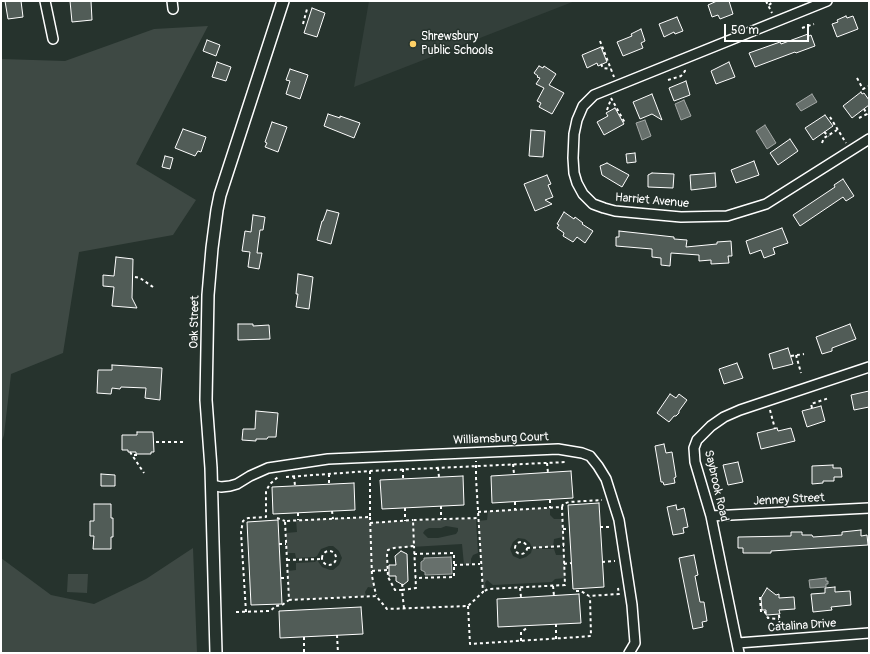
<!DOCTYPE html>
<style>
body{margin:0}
#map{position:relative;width:870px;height:654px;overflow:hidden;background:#26332d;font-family:Pangolin,sans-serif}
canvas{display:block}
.frame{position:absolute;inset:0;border:2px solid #fff;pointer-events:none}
.scale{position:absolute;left:724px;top:24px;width:85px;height:18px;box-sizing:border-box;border:2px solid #fff;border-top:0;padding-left:5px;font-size:12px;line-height:14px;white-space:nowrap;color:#fff;-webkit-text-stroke:3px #26332d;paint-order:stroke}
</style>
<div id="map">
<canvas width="870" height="654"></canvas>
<div class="frame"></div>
<div class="scale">50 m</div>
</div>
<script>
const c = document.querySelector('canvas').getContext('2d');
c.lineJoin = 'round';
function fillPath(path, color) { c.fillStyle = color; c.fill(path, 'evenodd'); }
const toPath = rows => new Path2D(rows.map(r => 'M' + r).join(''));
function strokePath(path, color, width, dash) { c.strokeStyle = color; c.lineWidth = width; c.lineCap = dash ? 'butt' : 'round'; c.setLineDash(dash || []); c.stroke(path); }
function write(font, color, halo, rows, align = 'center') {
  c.font = font + ' Pangolin,sans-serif'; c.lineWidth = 3; c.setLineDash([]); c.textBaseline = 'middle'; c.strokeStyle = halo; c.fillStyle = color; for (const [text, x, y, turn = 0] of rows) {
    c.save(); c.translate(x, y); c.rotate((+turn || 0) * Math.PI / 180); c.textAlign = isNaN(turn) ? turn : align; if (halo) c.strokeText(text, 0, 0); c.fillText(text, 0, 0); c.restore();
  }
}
fillPath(toPath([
 [369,1,575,1,354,87]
]), '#333f3a');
fillPath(toPath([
 [208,26,136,164,196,200,173,235,79,252,63,353,11,374,4,435,1,443,1,59,65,61,154,29],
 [550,508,550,515,554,519,562,519,563,537,554,539,553,547,534,548,531,546,530,543,525,539,518,538,513,542,510,549,513,556,520,559,526,557,531,553,532,549,554,549,556,555,564,555,565,578,555,579,552,582,493,585,487,580,485,583,486,588,484,588,481,564,478,521,487,520,488,511],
 [370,517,370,522,475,519,476,520,478,553,473,555,471,559,471,564,464,565,462,544,394,548,388,550,387,555,387,570,372,571,374,588,368,587,365,592,366,596,289,600,288,571,296,570,296,563,315,562,317,560,322,567,330,570,333,570,339,565,342,558,339,551,333,546,329,546,321,549,317,556,315,557,296,558,295,553,287,553,286,533,297,532,296,520],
 [446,526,458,528,458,531,456,534,438,538,428,538,423,533,425,530,429,528,441,528],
 [193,548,197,653,1,653,1,558,51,595,94,604,146,579],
 [68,574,88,574,87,593,67,592]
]), '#3e4944');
const water = toPath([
 [812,94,817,102,801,111,796,104,812,94],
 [684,100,691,116,681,120,675,104,684,100],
 [645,120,651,136,642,140,636,123,645,120],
 [765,125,776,143,767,149,756,131,765,125],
 [451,557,452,574,425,575,425,572,421,570,421,562,424,560,424,558,451,557],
 [826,578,826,581,828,581,828,584,826,584,826,587,810,588,809,580,826,578]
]);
fillPath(water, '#67706c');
strokePath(water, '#a4a9a7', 1);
const building = toPath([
 [5,1,21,1,23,17,8,19,5,1],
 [70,1,91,1,92,20,72,22,70,1],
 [717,1,729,1,733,14,720,19,718,15,712,17,708,5,717,1],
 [312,8,325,13,317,37,304,33,312,8],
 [846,16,847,18,853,16,858,29,837,37,832,24,838,22,837,20,846,16],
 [677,17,683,31,675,34,674,32,664,37,659,24,677,17],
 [641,29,645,41,641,43,643,48,623,56,617,42,632,36,631,34,641,29],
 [808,34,809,36,811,35,815,46,796,53,795,52,755,67,749,53,780,42,781,44,808,34],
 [207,40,220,45,216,56,203,51,207,40],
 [601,47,607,62,598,66,597,63,587,68,582,55,601,47],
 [217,62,231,67,226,81,212,77,217,62],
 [729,62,735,77,716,84,711,71,729,62],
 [539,66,543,68,544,66,556,74,549,85,564,93,552,114,539,107,541,103,537,101,544,88,536,84,540,78,537,77,538,76,534,73,539,66],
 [290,69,308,75,300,99,286,94,290,81,286,80,290,69],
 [686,81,690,95,674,101,669,88,686,81],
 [861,92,862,94,864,93,869,100,869,105,852,118,843,106,861,92],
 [652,94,662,120,652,114,640,119,633,102,652,94],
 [615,108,624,124,604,135,597,122,608,116,606,113,615,108],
 [328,114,340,118,340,116,360,123,354,138,324,126,328,114],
 [825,115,833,126,813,140,805,128,825,115],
 [272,122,287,127,278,152,265,147,267,143,265,142,272,122],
 [183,129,206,137,201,152,198,151,195,156,175,148,183,129],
 [531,130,545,131,543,157,529,156,531,130],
 [790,139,798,151,778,165,770,153,790,139],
 [635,153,636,162,627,163,626,154,635,153],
 [165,156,173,158,170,169,162,167,165,156],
 [754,161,759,175,736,183,731,170,754,161],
 [607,163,629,175,622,187,602,175,600,166,607,163],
 [652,173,674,174,673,188,648,187,648,175,652,173],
 [715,173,716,187,691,190,690,175,715,173],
 [547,175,551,184,548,185,553,197,545,200,552,204,535,211,524,184,547,175],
 [843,179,854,196,846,201,843,197,800,226,793,215,835,187,834,185,843,179],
 [327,210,339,213,331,244,317,240,322,221,323,221,327,210],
 [564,212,574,219,575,217,583,223,582,224,593,231,585,243,577,237,573,242,563,236,564,233,557,228,559,225,557,224,564,212],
 [253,215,265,217,263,230,260,230,257,253,262,253,259,269,248,267,250,252,242,251,245,231,251,232,253,215],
 [782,228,788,243,773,248,775,254,764,258,761,250,750,254,746,241,782,228],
 [619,231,674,237,674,239,687,240,686,247,717,244,717,242,731,241,732,256,728,256,729,263,711,264,711,260,699,261,699,255,671,253,670,266,661,265,661,258,652,257,652,249,616,246,616,237,619,237,619,231],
 [116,257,133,259,132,298,137,308,112,306,114,287,103,286,103,275,114,276,116,257],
 [298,274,313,277,309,309,296,307,298,294,296,294,298,274],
 [238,324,253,324,253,326,269,325,270,339,238,340,238,324],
 [850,324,856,339,832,348,832,351,822,354,816,337,850,324],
 [788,348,793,364,773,369,769,354,788,348],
 [737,363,743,378,724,384,719,369,737,363],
 [112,365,162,368,160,400,145,398,146,388,121,387,120,389,112,388,111,394,97,393,98,370,112,370,112,365],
 [869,391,869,407,854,410,851,395,869,391],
 [670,394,676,398,679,394,687,400,679,411,679,413,676,416,674,416,669,422,657,413,670,394],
 [821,406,825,421,807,427,802,411,821,406],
 [256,411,278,413,276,437,268,437,267,439,256,439,256,441,242,440,243,429,255,429,256,411],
 [777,428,778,431,791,428,795,441,761,449,757,433,777,428],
 [137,432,153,432,154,452,151,452,151,454,136,454,136,452,128,452,128,450,122,450,122,435,137,435,137,432],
 [664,444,666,453,672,452,676,477,674,478,675,483,664,485,663,482,661,482,655,446,664,444],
 [738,462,743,482,728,485,723,465,738,462],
 [833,465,833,468,841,468,842,477,834,477,834,481,823,481,823,483,812,484,812,466,833,465],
 [571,471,573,498,492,503,491,476,571,471],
 [101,474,115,475,115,486,101,486,101,474],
 [463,476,464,505,382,509,380,480,463,476],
 [354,483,355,510,273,514,272,487,354,483],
 [599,503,604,587,573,589,568,505,599,503],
 [94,504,111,504,111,518,113,518,113,537,111,537,111,549,93,549,94,536,90,536,90,521,94,521,94,504],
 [676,505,677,510,684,508,688,527,683,528,684,533,673,535,667,507,676,505],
 [278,520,282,604,251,605,247,522,278,520],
 [861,530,861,536,867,535,868,545,771,551,771,553,743,553,743,548,738,548,738,537,791,536,791,532,802,532,802,535,812,535,813,537,842,535,842,532,861,530],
 [401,551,407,554,408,581,403,585,396,581,396,576,389,576,389,565,396,565,395,556,401,551],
 [694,555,698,575,695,576,700,602,704,602,707,621,702,622,703,627,693,629,679,558,694,555],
 [835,587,835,592,850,591,851,605,831,607,832,610,813,612,811,594,825,593,825,588,835,587],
 [767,588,776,595,779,594,779,598,794,597,795,609,779,610,780,614,766,615,766,610,762,610,761,598,767,588],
 [579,594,581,623,498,627,497,599,579,594],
 [361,607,363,634,280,638,279,611,361,607]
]);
fillPath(building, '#515c57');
strokePath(building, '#fff', 1);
const minor = toPath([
 [45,1,53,39],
 [172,1,173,9],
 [827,1,594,95,583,106,577,120,574,134,573,158,574,173,577,183,583,194,593,204,604,208,615,211,681,217,727,216,766,204,869,139],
 [212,485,221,487,230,486,237,484,250,476,268,468,328,459,558,449,582,453,590,456,598,466,606,479,619,520,632,605,635,643,629,653],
 [711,516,869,508],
 [738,643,869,633],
 [739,653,711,516,695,462,694,448,697,440,711,426,724,417,740,410,869,367]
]);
const tertiary = toPath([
 [216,653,211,468,206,400,208,295,212,248,217,210,220,195,283,1]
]);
strokePath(minor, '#fff', 12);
strokePath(tertiary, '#fff', 14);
strokePath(toPath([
 [766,1,772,13],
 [769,5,774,1],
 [303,24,307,9],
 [802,28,814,24],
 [600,41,614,77],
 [601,64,603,68,611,69],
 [857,78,863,89,869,86],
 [668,80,681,76,685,71,684,68],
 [611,98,625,123],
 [607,110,611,99],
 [830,117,846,143],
 [859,118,867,114,864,109],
 [824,132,829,136],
 [822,143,824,138,837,130],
 [135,277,140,278,153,287],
 [796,355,801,373],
 [791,356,804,354],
 [812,408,811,404,829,398],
 [770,410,775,429],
 [156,442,184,442],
 [130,452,144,473],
 [134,455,139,455],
 [547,463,548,473],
 [513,464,514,474],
 [438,468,439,477],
 [403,469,403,479],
 [370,471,370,517,285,521,289,600,376,596,387,609,468,606,483,592,476,478,476,461],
 [329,474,329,484],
 [294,476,295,486],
 [286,477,370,471,567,462],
 [550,500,550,508],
 [515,502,515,510],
 [441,506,441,519],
 [562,507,563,504,569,502,602,500],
 [405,508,405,521],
 [332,511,333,519],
 [478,512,562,507,565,585,488,589,483,592],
 [298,513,298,520],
 [370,517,372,576,376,595],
 [277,518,285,521],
 [370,523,413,520],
 [600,527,610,527],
 [563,529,569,529],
 '515 548a6 6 0 1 1 12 0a6 6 0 1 1-12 0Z',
 [279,544,286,544],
 [527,548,564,546],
 '322 558a7 7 0 1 1 14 0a7 7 0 1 1-14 0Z',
 [414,554,454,553,454,577,415,578],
 [287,560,322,559],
 [602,562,615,561],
 [564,564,571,563],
 [454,565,480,564],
 [372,571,387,570],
 [281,578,288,578],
 [402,584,403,590],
 [553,586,554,596],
 [520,588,521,597],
 [402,590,416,588,414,546],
 [576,591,581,591,589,596,619,594,618,588],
 [760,597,761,612,765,612,768,618,779,619],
 [468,606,470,644,579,637,591,636,590,597],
 [404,608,402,590,395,590,388,577,387,555,388,550,394,548,414,546,413,520,478,518],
 [236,612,270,611,276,606,282,605,289,600],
 [246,612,241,532,243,521,248,518,266,517,266,491,270,484,278,477],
 [779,615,780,628],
 [556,624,556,639],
 [337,635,338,653],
 [304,637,304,653],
 [521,641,521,632,527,628]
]), '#fff', 2, [3, 3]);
strokePath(minor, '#26332d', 9);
strokePath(tertiary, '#26332d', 11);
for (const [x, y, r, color] of [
 [413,44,4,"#ffd166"]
]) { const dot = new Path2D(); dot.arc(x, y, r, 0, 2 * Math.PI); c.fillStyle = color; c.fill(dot); strokePath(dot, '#26332d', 1.5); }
write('12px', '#fff', '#26332d', [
 ["Shrewsbury",421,37],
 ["Public Schools",421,51]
], 'left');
write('12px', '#fff', '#26332d', [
 ["Harriet Avenue",652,201,5],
 ["Oak Street",195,322,-89],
 ["Williamsburg Court",501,439,-2],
 ["Saybrook Road",716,486,77],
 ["Jenney Street",789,500,-3],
 ["Catalina Drive",802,626,-4]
]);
</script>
